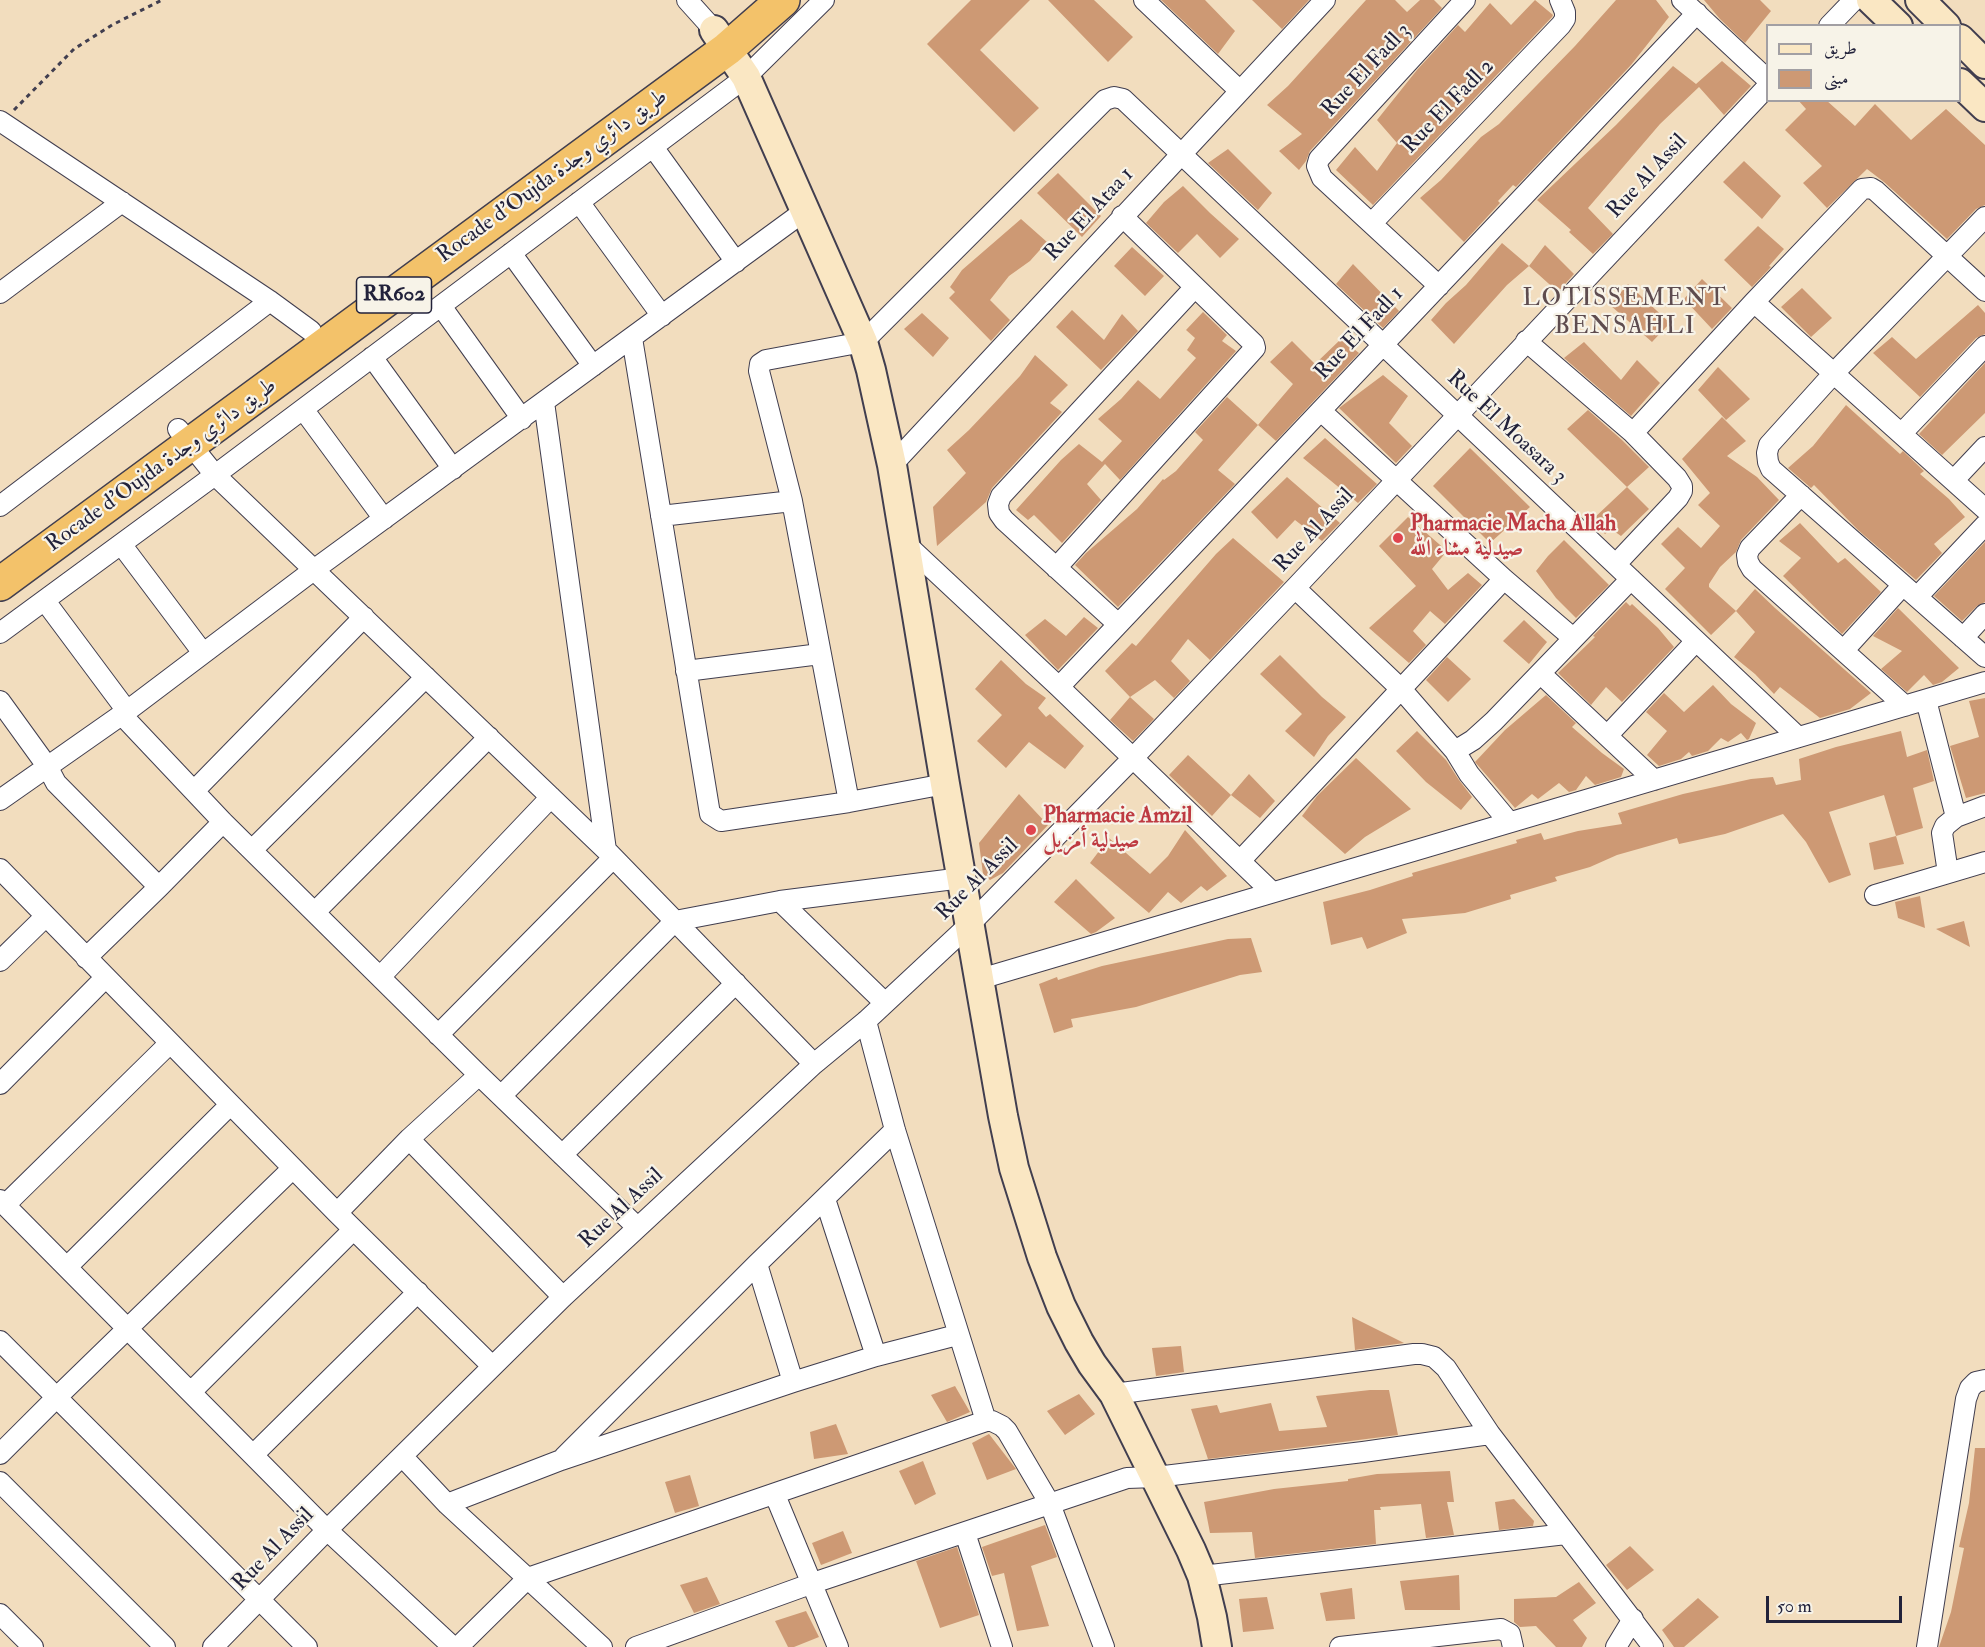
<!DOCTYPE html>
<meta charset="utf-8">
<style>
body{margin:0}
#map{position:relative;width:1985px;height:1647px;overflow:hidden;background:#f2ddbe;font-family:"IM FELL Double Pica",Amiri,serif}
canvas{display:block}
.legend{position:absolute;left:1766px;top:24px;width:195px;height:78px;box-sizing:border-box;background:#f7f3e8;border:2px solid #a29fa3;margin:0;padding:8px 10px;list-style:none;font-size:18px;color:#22223b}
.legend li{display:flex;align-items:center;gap:12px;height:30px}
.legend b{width:30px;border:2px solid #a29fa3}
.scale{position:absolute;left:1766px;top:1596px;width:136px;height:27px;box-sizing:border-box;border:3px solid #22223b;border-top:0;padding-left:8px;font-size:18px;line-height:21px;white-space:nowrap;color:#22223b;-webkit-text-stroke:4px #f7f3e8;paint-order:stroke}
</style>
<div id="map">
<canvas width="1985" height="1647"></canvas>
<ul class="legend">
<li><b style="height:8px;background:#fae7c3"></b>طريق</li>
<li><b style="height:16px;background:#cd9974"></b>مبنى</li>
</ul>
<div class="scale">50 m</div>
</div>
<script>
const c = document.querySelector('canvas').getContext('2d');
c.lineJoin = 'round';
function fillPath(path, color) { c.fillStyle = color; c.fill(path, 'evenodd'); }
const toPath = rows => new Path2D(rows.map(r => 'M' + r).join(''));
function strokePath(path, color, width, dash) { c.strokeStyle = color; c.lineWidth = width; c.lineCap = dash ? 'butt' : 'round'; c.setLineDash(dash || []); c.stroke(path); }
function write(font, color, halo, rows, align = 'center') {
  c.font = font + ' "IM FELL Double Pica",Amiri,serif'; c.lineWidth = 4.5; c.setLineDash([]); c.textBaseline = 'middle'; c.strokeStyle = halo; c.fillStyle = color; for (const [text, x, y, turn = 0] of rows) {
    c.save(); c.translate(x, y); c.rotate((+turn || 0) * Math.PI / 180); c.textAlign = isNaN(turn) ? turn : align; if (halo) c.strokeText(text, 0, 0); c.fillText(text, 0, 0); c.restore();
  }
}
fillPath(toPath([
 [971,0,1030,0,980,50,1039,108,1014,132,927,44],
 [1048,0,1094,0,1133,37,1108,62],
 [1161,0,1205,0,1235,31,1218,54],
 [1252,0,1309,0,1282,29],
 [1366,0,1395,0,1407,12,1420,0,1434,0,1442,8,1310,151,1306,161,1299,170,1279,151,1302,134,1267,105,1288,86],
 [1535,0,1553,15,1552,17,1373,205,1336,170,1355,147,1377,171,1397,143,1377,120,1417,70,1458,25,1465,32,1490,3,1511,25],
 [1616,0,1656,0,1669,17,1631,65,1516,187,1513,185,1498,201,1500,203,1464,242,1420,198,1441,180,1481,137,1499,124,1575,46],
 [1704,0,1760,0,1771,11,1745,43,1720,19],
 [1722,61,1751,86,1724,115,1699,87,1660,124,1588,208,1613,234,1593,254,1569,232,1571,230,1537,200,1616,125,1673,66,1696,84],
 [1798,100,1826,100,1855,126,1875,104,1911,140,1946,109,1985,145,1985,205,1976,209,1947,239,1884,182,1867,169,1827,208,1803,183,1822,166,1785,130,1806,109],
 [1228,149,1272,193,1258,210,1208,163],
 [1744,161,1781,196,1762,219,1723,182],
 [1058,173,1101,216,1082,237,1037,193],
 [1183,186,1210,213,1239,239,1220,258,1197,234,1178,253,1146,223,1164,202],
 [1021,219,1047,242,1030,261,1009,276,990,300,1010,320,991,341,949,298,955,292,950,287,962,270],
 [1758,226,1784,249,1769,266,1771,267,1752,287,1724,260],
 [1502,243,1529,266,1507,285,1454,344,1431,320,1446,303,1466,285],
 [1545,245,1574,274,1558,292,1529,266],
 [1132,247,1164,276,1145,296,1114,266],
 [1353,264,1399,311,1383,328,1336,284],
 [1702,279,1732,308,1712,329,1684,299],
 [1628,284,1670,323,1652,342,1610,305],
 [1802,288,1832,318,1811,337,1781,307],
 [1978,305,1985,313,1985,334,1976,338,1920,397,1873,353,1892,337,1916,359],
 [1072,310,1104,340,1122,314,1138,331,1101,370,1056,327],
 [1203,312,1227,335,1222,341,1236,351,1120,480,1105,464,1087,484,1101,500,1062,543,1034,515,1028,520,1016,510,1061,460,1079,444,1102,462,1122,441,1098,419,1121,399,1138,380,1160,399,1196,358,1187,350,1195,338,1186,330],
 [922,313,949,338,933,357,904,329],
 [1341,339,1359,353,1276,441,1258,425,1293,384,1270,362,1292,341,1315,364],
 [1584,342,1621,380,1637,360,1660,383,1631,416,1564,358],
 [1035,355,1068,385,1050,403,1062,412,992,488,986,502,937,546,933,507,966,473,947,450,969,430,1020,376],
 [1985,363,1985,413,1942,455,1919,434],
 [1718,367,1750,399,1726,420,1698,390],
 [1383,375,1408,396,1389,423,1412,446,1396,463,1339,408],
 [1227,397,1258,425,1218,470,1235,484,1118,607,1075,565,1086,553,1137,509,1163,479,1164,480,1176,471,1203,440,1195,432],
 [1846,405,1900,454,1903,451,1924,471,1920,474,1949,499,1965,517,1934,544,1942,553,1916,580,1858,530,1814,485,1811,488,1788,468,1813,446],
 [1588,410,1622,440,1649,467,1627,487,1567,429],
 [1722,417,1746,441,1727,456,1757,477,1779,500,1741,540,1736,552,1720,567,1709,584,1709,587,1736,611,1711,635,1665,589,1685,568,1661,544,1678,527,1701,548,1720,526,1698,505,1710,493,1682,459],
 [1325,438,1377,484,1358,503,1303,458],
 [1470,448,1530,507,1490,543,1433,486],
 [1287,477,1340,523,1322,541,1295,520,1277,539,1251,512],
 [1627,487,1649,509,1621,536,1611,529,1605,534,1592,520],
 [1408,517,1447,551,1432,569,1448,590,1468,573,1482,585,1445,624,1430,611,1413,631,1426,645,1409,663,1369,628,1416,586,1379,546],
 [1800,523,1838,563,1845,558,1881,592,1842,634,1783,576,1801,558,1779,541],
 [1233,538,1284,582,1210,660,1188,639,1171,661,1190,681,1174,698,1155,680,1130,697,1105,671,1132,643,1136,646,1216,554],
 [1564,540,1609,585,1576,618,1556,598,1536,571,1548,556],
 [1985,542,1985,602,1977,606,1962,621,1934,596],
 [1755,589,1775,608,1871,693,1850,709,1820,718,1780,687,1774,694,1755,674,1734,657,1755,632,1736,611],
 [1626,602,1630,606,1632,604,1658,628,1674,647,1622,702,1606,687,1591,705,1558,673,1595,637,1593,636],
 [1898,608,1959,668,1942,682,1933,685,1924,675,1907,692,1881,669,1902,651,1873,636],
 [1084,617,1098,628,1058,670,1025,635,1045,619,1066,636],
 [1524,620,1547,642,1529,664,1503,641],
 [1280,655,1322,697,1346,717,1328,736,1314,757,1285,731,1302,714,1260,674],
 [1447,657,1471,679,1448,702,1426,680],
 [1001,660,1026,684,1046,698,1038,708,1046,717,1050,714,1084,746,1065,769,1029,742,1006,768,977,741,1002,715,975,689],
 [1713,685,1731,704,1756,723,1749,739,1747,740,1741,733,1728,742,1721,738,1708,751,1692,756,1689,752,1681,759,1659,766,1647,755,1667,731,1646,712,1664,693,1684,712],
 [1546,695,1576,723,1572,727,1602,753,1624,769,1621,777,1595,785,1586,776,1576,790,1569,792,1559,783,1538,799,1532,794,1515,808,1475,762,1505,730],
 [1130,697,1154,719,1133,741,1110,720],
 [1985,698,1985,793,1966,798,1950,746,1979,737,1969,701],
 [1417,731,1446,760,1459,780,1472,797,1461,810,1426,782,1396,751],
 [1901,731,1907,757,1927,750,1934,781,1913,788,1923,828,1896,836,1884,795,1829,812,1851,875,1829,883,1806,842,1783,814,1725,834,1679,844,1677,838,1617,855,1590,867,1555,877,1557,881,1510,895,1511,899,1465,913,1402,919,1407,933,1367,949,1362,937,1331,945,1323,902,1370,890,1413,876,1412,873,1517,843,1516,840,1541,833,1544,840,1578,831,1622,824,1618,813,1683,794,1751,779,1773,777,1776,785,1801,780,1799,759,1836,747],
 [1188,755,1231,795,1212,816,1169,775],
 [1356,758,1411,809,1365,837,1345,854,1302,816,1317,796],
 [1249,774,1275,801,1260,818,1231,795],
 [1019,794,1048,825,1003,873,990,880,983,874,979,843],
 [1185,830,1227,876,1207,891,1201,886,1181,903,1168,892,1149,913,1090,863,1109,838,1150,874,1168,856],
 [1896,836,1904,864,1874,870,1869,843],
 [1076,879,1115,918,1096,932,1091,934,1054,902],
 [1920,896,1925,928,1898,918,1895,902],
 [1964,921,1970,947,1936,929],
 [1251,938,1262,972,1240,975,1136,1007,1071,1019,1073,1027,1054,1033,1039,984,1057,977,1058,980,1102,966,1228,939],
 [1352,1317,1404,1343,1355,1350],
 [1181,1346,1184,1372,1156,1376,1152,1348],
 [955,1386,970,1412,947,1422,931,1395],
 [1370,1390,1389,1390,1398,1435,1208,1459,1191,1409,1217,1405,1220,1413,1271,1403,1279,1431,1327,1427,1316,1396],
 [1079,1394,1095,1414,1065,1435,1047,1411],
 [836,1424,848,1454,814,1459,810,1432],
 [989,1434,1016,1469,987,1480,972,1443],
 [1975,1448,1985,1448,1985,1647,1939,1647,1951,1612,1964,1548,1959,1547,1969,1503],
 [923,1461,936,1494,915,1505,899,1471],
 [1450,1471,1454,1502,1447,1502,1454,1535,1426,1538,1421,1504,1380,1507,1381,1510,1374,1510,1376,1544,1255,1558,1252,1532,1210,1533,1204,1502,1274,1489,1348,1481,1348,1479,1377,1474],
 [690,1475,699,1506,675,1513,665,1482],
 [1514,1499,1534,1521,1533,1526,1499,1530,1495,1502],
 [1045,1525,1057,1557,1031,1566,1049,1626,1017,1631,1004,1573,992,1576,982,1547],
 [843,1531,852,1553,821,1565,812,1543],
 [1630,1546,1654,1570,1627,1590,1606,1565],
 [957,1547,979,1615,940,1628,916,1561],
 [1459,1575,1460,1610,1405,1610,1400,1581],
 [707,1577,720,1604,694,1613,680,1585],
 [1579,1582,1596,1603,1573,1620,1587,1638,1582,1647,1556,1647,1536,1626,1520,1627,1514,1622,1514,1599,1556,1597],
 [1352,1588,1355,1619,1326,1621,1320,1593],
 [1267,1597,1274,1629,1243,1632,1239,1599],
 [1698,1598,1719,1617,1684,1647,1674,1647,1662,1630],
 [806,1611,819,1637,794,1647,788,1647,775,1621]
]), '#cd9974');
const street = toPath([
 [687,0,714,30],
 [1144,0,1240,91],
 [1682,0,1768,80],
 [1829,26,1854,0],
 [0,121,270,301,311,331],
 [653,147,736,262],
 [579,202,662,316],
 [1985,217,1834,373,1769,445,1767,453,1768,462,1771,469,1985,657],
 [1372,223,1561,25,1565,19,1565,12,1560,0],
 [511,253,593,366],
 [1439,286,1322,178,1317,166,1319,159,1465,0],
 [0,293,122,202],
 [1754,302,1985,509],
 [441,306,522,419],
 [632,338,710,814,721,821,849,802,945,784],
 [1526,341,1633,433,1677,478,1682,486,1682,491,1678,498,1616,564],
 [372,357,453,469],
 [544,402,606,850],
 [303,409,384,519],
 [1321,411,1504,579,1573,638],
 [178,429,215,475,606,850,814,1064],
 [1633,433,1754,302,1862,189,1871,188,1876,191,1985,291],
 [1902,433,1985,346],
 [892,465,1325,0],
 [1954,480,1985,447],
 [1801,495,1750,548,1747,555,1748,562,1752,569,1905,706],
 [0,506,270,301],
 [661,516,792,501],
 [121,544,203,653],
 [906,544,1059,687,1272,892],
 [1056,568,1255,348,1254,344,1122,216],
 [1295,588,1402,690,1455,751,1469,774,1509,822],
 [1917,597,1985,525],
 [45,601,127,711],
 [1118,624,1004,520,999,513,998,504,1001,496,1195,287],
 [0,633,215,475,746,77,824,0],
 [1963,638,1985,614],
 [1844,650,1903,585],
 [686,671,820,654],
 [1541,674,1654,780],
 [1059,687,1697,13],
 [1926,700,1956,817],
 [0,701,47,766,56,783,159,887],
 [121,714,223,822,479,1075,637,1227],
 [1607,736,1696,641],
 [1455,751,1473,740,1494,721,1631,579],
 [194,791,364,617],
 [0,800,127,711,315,569,806,210],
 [849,802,792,501,759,371,760,364,766,360,863,342,1105,100,1114,97,1123,99,1798,737],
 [252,850,426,677],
 [1240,861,1504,579],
 [0,869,337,1213,492,1366],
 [1948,873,1942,833,1945,826,1956,817,1985,806],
 [1875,895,1985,862],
 [780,901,885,1003],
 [315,912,489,737],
 [86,958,159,887,223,822],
 [0,961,46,916],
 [380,977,551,797],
 [980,979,1985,682],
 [866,1021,895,1130,986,1421],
 [438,1035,613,858],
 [0,1084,106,977],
 [501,1096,675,921,780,901,962,878],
 [409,1139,563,1297],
 [562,1155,736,983],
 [825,1199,876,1356],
 [0,1200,327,1530,453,1647],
 [5,1205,170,1043],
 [337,1213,409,1139,479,1075],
 [757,1264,793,1382],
 [67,1267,230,1105],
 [0,1341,307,1647],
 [191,1392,353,1230],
 [1114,1394,1414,1354,1422,1354,1434,1357,1446,1368,1490,1434,1653,1647],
 [0,1454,56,1398,293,1168],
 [253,1455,418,1292],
 [402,1456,447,1504,602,1647],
 [564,1457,757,1264,895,1130],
 [0,1482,165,1647],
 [775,1495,838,1647],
 [447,1504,561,1460,793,1382,876,1356,957,1335],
 [965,1533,1002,1647],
 [1202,1576,1566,1534],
 [0,1614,33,1647],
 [213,1647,327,1530,563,1297,814,1064,866,1021,970,924,1133,758,1295,588,1768,86],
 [458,1647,528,1578,986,1421,992,1421,1002,1426,1007,1431,1050,1504,1104,1647],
 [636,1647,813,1583,1127,1478,1156,1477,1363,1452,1490,1434],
 [1340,1647,1501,1629,1510,1634,1513,1647],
 [1616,1647,1633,1619],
 [1927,1647,1966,1399,1970,1388,1976,1382,1985,1380]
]);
const secondary = toPath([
 [1871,0,1898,26],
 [1920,0,1946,26],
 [714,30,746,77,863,342,871,370,892,465,945,784,1003,1116,1014,1168,1042,1257,1061,1306,1079,1342,1092,1364,1114,1394,1191,1550,1202,1576,1212,1617,1217,1647],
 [1960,39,1985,64],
 [1960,83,1985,107]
]);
const highway = toPath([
 [0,584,727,49,783,0]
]);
strokePath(street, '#413e4f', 22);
strokePath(secondary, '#413e4f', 32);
strokePath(highway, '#413e4f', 36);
strokePath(toPath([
 [14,110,74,49,112,25,162,0]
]), '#413e4f', 3, [4.5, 4.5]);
strokePath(street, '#fff', 20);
strokePath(secondary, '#fae7c3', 28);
strokePath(highway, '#f3c26a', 33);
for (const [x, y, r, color] of [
 [1398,538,6,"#e0444e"],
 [1031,830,6,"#e0444e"]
]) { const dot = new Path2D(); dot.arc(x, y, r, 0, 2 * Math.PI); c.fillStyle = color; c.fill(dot); strokePath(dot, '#f7f3e8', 2); }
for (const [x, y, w] of [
 [394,295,75]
]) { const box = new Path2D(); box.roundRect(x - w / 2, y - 18, w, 36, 4.5); c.fillStyle = '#f7f3e8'; c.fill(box); strokePath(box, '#22223b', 1.5); }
write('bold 21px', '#22223b', null, [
 ["RR602",394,295]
]);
write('22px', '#22223b', '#f7f3e8', [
 ["Rue El Fadl 3",1367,71,-47],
 ["Rue El Fadl 2",1449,107,-46],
 ["Rocade d'Oujda طريق دائري وجدة",553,177,-36],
 ["Rue Al Assil",1648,177,-47],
 ["Rue El Ataa 1",1090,215,-47],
 ["Rue El Fadl 1",1360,334,-47],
 ["Rue El Moasara 3",1506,428,43],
 ["Rocade d'Oujda طريق دائري وجدة",162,466,-36],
 ["Rue Al Assil",1315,531,-47],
 ["Rue Al Assil",978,880,-45],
 ["Rue Al Assil",622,1209,-43],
 ["Rue Al Assil",274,1550,-46]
]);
write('bold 22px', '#be3a42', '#f7f3e8', [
 ["Pharmacie Macha Allah",1410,525],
 ["صيدلية مشاء الله",1410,550],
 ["Pharmacie Amzil",1043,817],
 ["صيدلية أمزيل",1043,842]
], 'left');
c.letterSpacing = '1.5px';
write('24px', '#5e4c4f', '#f7f3e8', [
 ["LOTISSEMENT",1625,300],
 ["BENSAHLI",1625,328]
]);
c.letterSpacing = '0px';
</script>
